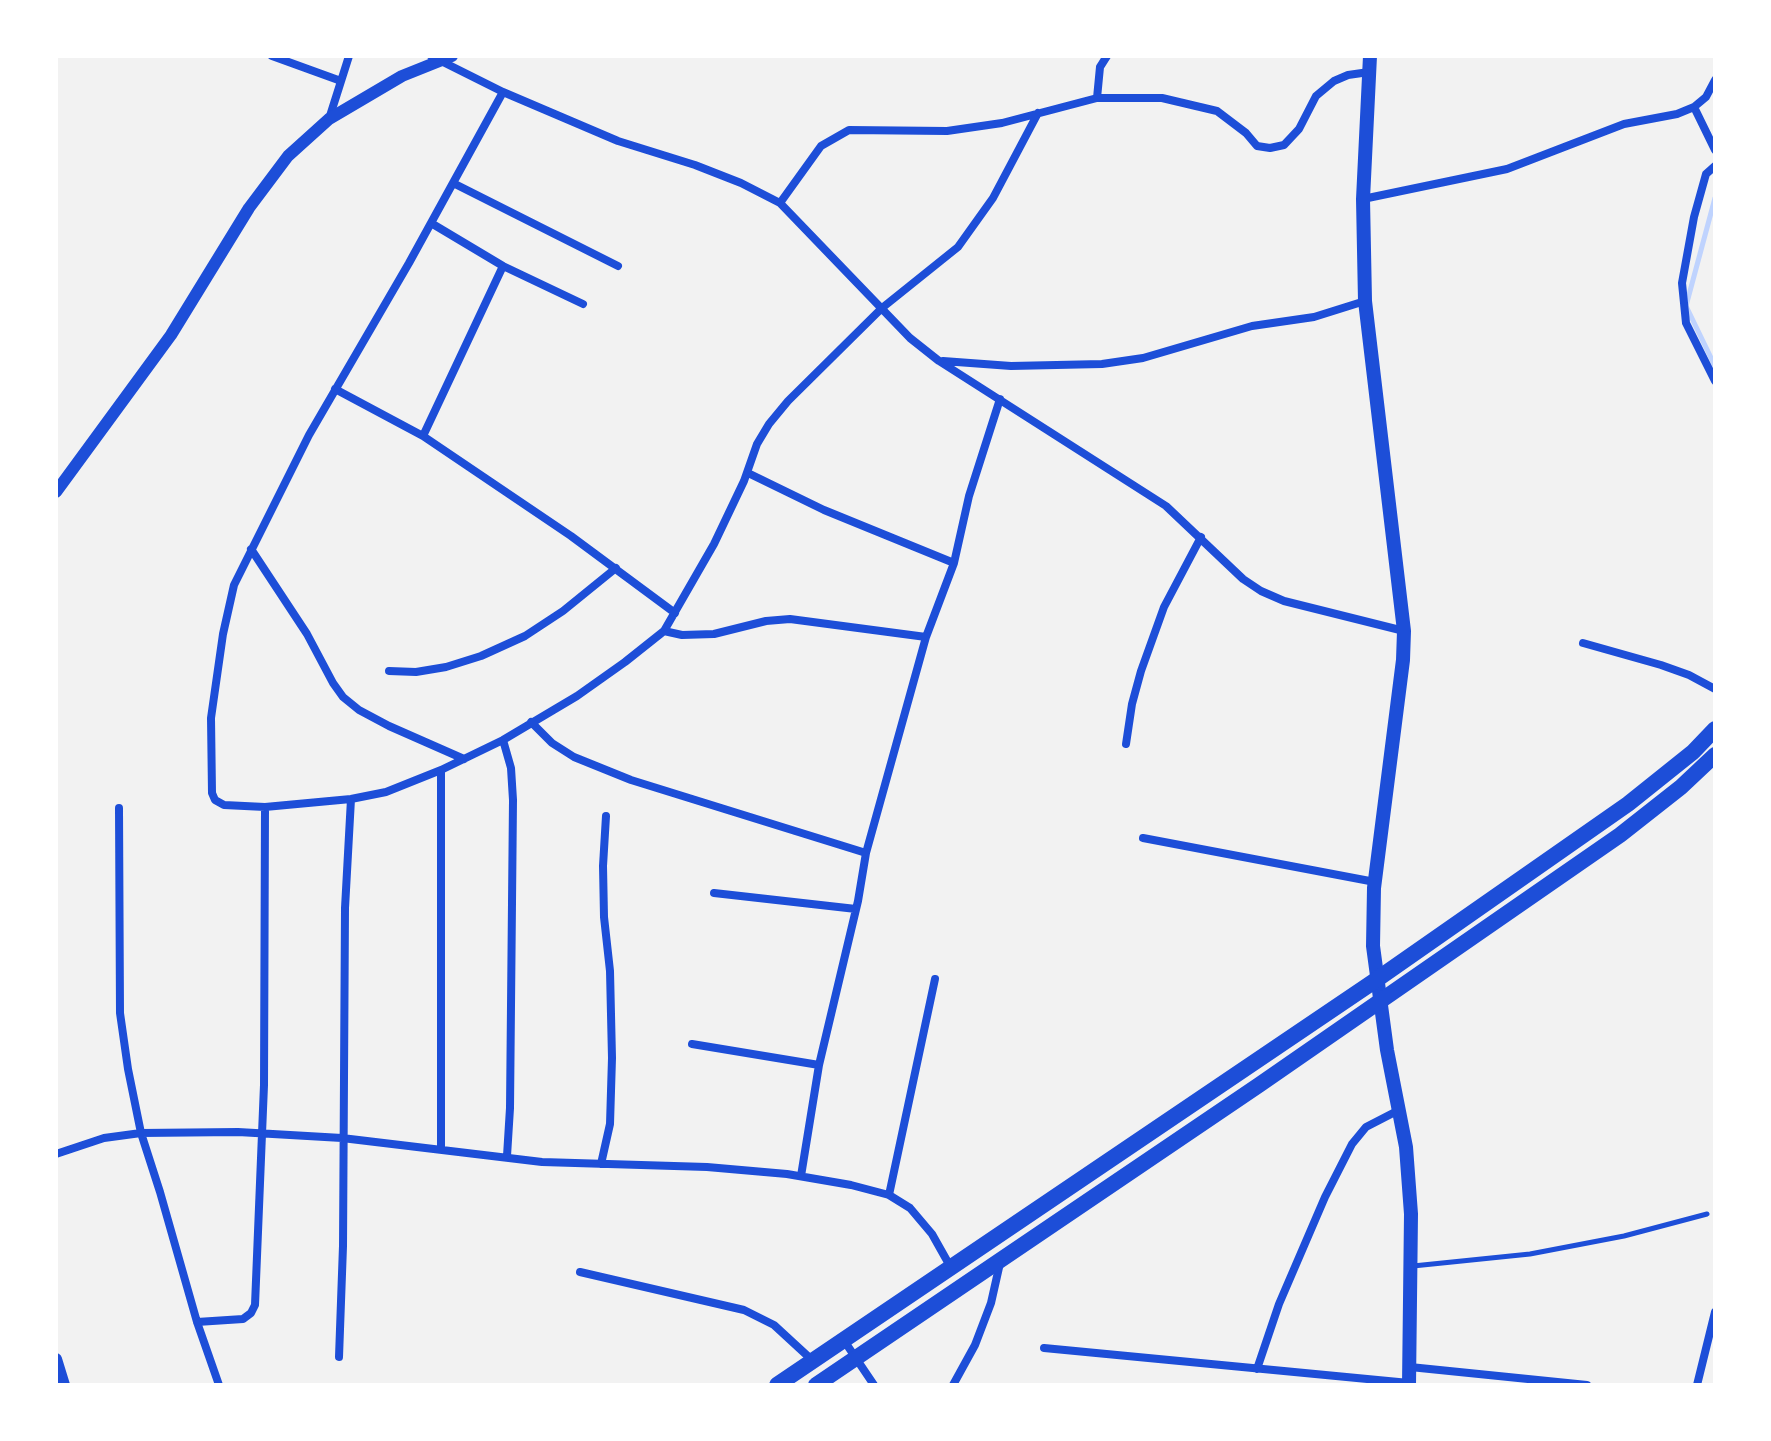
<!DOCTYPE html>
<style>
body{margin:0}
#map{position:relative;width:1771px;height:1441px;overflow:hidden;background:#f2f2f2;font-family:Arial,sans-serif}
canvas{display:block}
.frame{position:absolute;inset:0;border:58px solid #fff;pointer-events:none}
</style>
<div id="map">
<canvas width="1771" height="1441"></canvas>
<div class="frame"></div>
</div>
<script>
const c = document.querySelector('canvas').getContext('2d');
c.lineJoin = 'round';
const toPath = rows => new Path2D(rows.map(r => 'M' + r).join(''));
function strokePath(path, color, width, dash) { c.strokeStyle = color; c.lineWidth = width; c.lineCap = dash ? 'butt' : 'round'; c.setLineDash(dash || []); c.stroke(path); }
strokePath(toPath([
 [1715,198,1686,306,1715,366]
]), '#bfd3fe', 5);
strokePath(toPath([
 [1413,1266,1530,1254,1624,1236,1707,1214]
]), '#1d4ed8', 5);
strokePath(toPath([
 [272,56,341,81],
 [431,56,503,92,618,141,695,165,741,183,780,203,910,338,939,361,1166,506,1243,579,1261,591,1284,601,1404,631],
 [503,92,409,263,309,435,234,585,223,634,211,718,212,793,215,800,224,805,265,807,351,799,386,792,441,770,503,740,577,696,625,662,664,631,714,544,744,481,757,444,769,424,788,401,882,308,958,247,993,198,1038,113],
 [1097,98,1100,67,1107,56],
 [1694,107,1715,150],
 [329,119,349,56],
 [1715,166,1706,174,1694,217,1682,283,1686,323,1715,381],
 [453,183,618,266],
 [1363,199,1507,169,1624,124,1677,114,1694,107,1706,97,1715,80],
 [780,203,821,146,849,130,947,131,1002,123,1097,98,1162,98,1217,111,1246,133,1257,146,1270,148,1284,145,1299,129,1316,96,1334,81,1348,75,1369,72],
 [431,223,503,266,583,304],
 [943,361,1011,366,1102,364,1143,358,1252,326,1314,317,1365,301],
 [335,389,423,436,571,536,675,613],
 [423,436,503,266],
 [748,473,824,510,954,563],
 [251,549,307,634,333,683,343,697,359,710,389,726,464,759],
 [664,631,682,635,714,634,766,621,790,619,926,637],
 [1583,643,1661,665,1689,675,1715,689],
 [389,671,416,672,446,667,481,656,525,636,563,611,616,568],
 [531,722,552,743,574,757,631,780,866,853],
 [503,740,511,768,513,800,510,1108,507,1156],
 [1126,744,1132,704,1141,671,1164,607,1201,537],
 [119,808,120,1013,128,1069,141,1133,160,1192,197,1322,219,1385],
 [1143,838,1375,882],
 [714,893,856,909],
 [692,1044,819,1065],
 [441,1149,441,770],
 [56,1154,104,1138,141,1133,238,1132,342,1138,542,1162,707,1167,787,1174,851,1185,889,1195,910,1208,932,1234,950,1266],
 [601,1164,610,1124,612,1058,610,971,604,917,603,866,606,816],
 [801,1176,819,1065,858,901,866,853,926,637,954,563,969,496,1000,399],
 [889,1195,935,979],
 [580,1272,744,1310,774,1325,812,1360],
 [197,1322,243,1319,251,1313,255,1305,264,1085,265,807],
 [843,1339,874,1385],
 [1044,1348,1409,1383],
 [339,1357,343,1246,345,908,351,799],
 [1410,1367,1587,1385],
 [1257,1369,1279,1304,1325,1197,1352,1144,1366,1127,1399,1110],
 [953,1385,975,1345,991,1303,1000,1263],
 [1697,1385,1715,1312]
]), '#1d4ed8', 8);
strokePath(toPath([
 [56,492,171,335,249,208,288,156,329,119,402,76,452,56],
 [56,1359,64,1385]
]), '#1d4ed8', 12);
strokePath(toPath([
 [1370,56,1363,199,1365,301,1404,631,1403,660,1374,888,1373,946,1387,1050,1406,1147,1411,1214,1409,1385]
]), '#1d4ed8', 14);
strokePath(toPath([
 [777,1385,1376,980,1628,804,1693,752,1715,729],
 [816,1385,1259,1085,1620,835,1681,787,1715,755]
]), '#1d4ed8', 16);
</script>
